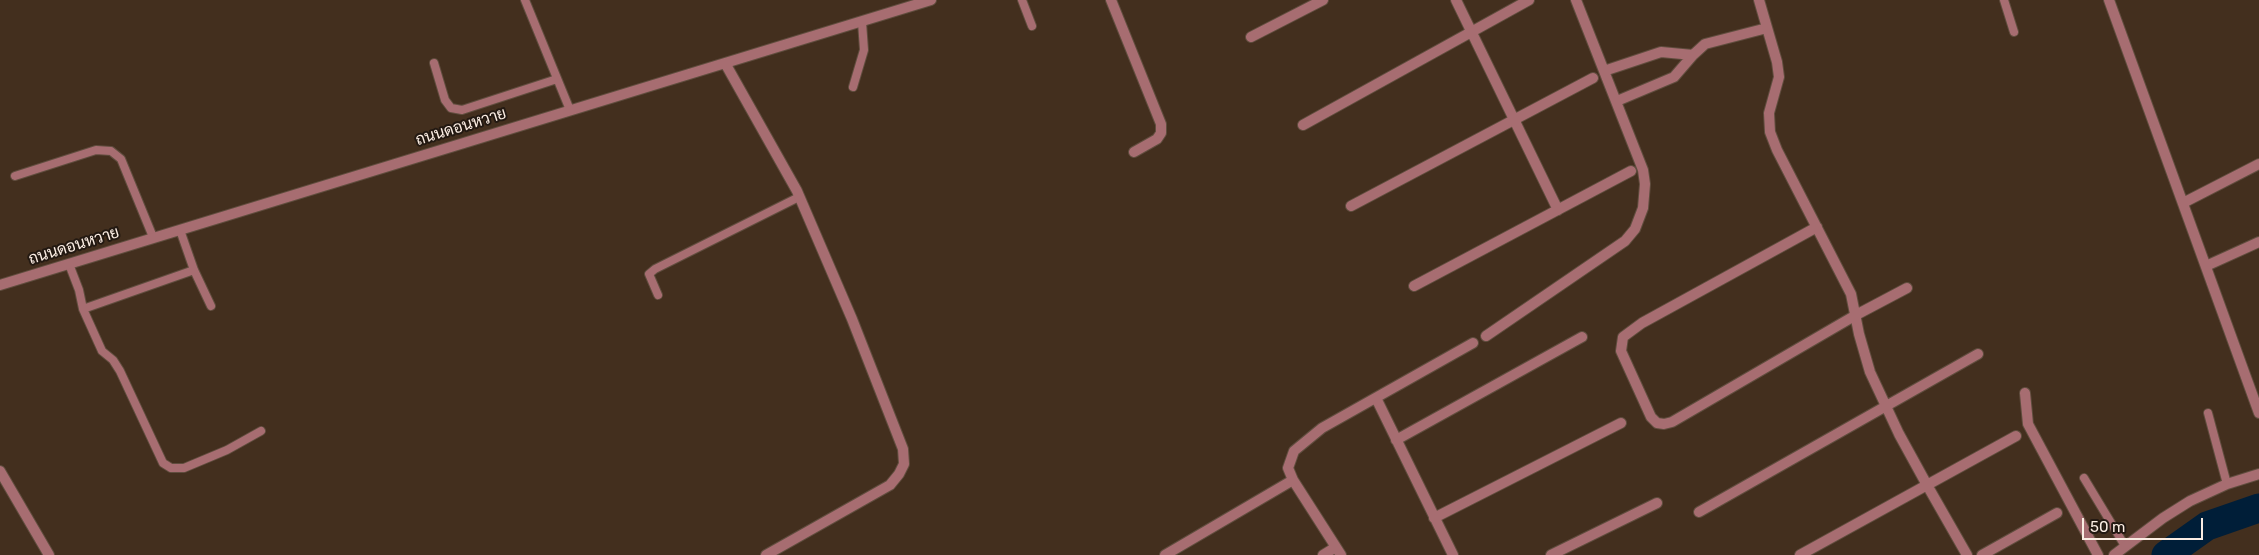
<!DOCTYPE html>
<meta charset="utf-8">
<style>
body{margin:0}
#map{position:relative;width:2259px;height:555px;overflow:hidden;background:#432f1e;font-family:Rubik,sans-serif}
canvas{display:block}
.scale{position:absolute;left:2082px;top:518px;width:121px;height:22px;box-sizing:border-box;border:2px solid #fbede3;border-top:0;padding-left:6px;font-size:15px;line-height:18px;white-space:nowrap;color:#fbede3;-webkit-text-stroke:4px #231912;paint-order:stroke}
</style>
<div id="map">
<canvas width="2259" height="555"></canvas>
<div class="scale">50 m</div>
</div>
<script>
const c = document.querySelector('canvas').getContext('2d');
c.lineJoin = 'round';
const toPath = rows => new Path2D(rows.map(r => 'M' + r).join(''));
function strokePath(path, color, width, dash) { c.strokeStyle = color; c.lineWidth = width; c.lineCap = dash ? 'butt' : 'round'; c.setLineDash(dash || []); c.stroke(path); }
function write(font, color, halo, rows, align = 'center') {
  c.font = font + ' Rubik,Sarabun,sans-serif'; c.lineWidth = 4; c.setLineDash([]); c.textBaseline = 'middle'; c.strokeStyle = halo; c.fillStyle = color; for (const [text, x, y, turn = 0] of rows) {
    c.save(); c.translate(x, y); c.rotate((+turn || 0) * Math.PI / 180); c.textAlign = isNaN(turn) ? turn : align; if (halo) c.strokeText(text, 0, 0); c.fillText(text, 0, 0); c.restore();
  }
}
strokePath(toPath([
 [2166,555,2207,526,2259,508]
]), '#001e38', 29);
const lane = toPath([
 [525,0,570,110],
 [1022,0,1032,26],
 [2004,0,2014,32],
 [434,63,445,100,451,108,462,110,557,79],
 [853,87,864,50,862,22],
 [15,176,96,150,111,151,121,159,153,237],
 [180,230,194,270,211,306],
 [69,264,79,290,83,309,102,351,113,360,120,371,163,463,171,468,184,468,227,450,261,431],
 [658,295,649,274,655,269,799,197],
 [83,309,194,270],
 [2208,413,2227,484],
 [2084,478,2125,546]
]);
const street = toPath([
 [1111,0,1161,124,1161,133,1157,139,1134,152],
 [1456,0,1558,210],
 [1759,0,1777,62,1779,77,1769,113,1770,132,1777,150,1851,294,1859,334,1870,372,1899,434,1927,485,2016,436],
 [2109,0,2259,413],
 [1251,37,1323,0],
 [1693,55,1705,44,1767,28],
 [725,63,797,191,852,319,903,449,904,464,899,474,890,485,766,555],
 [1604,71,1661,52,1693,55,1674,77,1617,101],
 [1303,125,1529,0],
 [2183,203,2259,164],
 [1351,206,1593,78],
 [1817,227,1642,323,1623,337,1621,351,1651,417,1657,423,1664,424,1672,422,1856,315,1907,288],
 [2206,266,2259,242],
 [0,285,931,0],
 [1414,286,1631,171],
 [1486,336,1625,241,1635,229,1643,208,1645,184,1643,170,1576,0],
 [2025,393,2028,424,2098,555],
 [1376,398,1453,555],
 [1396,440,1582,337],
 [0,471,49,555],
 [1699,512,1978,354],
 [1434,518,1621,423],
 [1165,555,1293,480],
 [1323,555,1336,547],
 [1341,555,1293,480,1288,468,1294,451,1322,428,1473,343],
 [1551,555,1657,503],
 [1800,555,1927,485,1967,555],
 [1982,555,2057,513],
 [2114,555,2163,518,2190,501,2227,484,2259,474]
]);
strokePath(lane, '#604d3e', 10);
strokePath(street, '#604d3e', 12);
strokePath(lane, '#a76d71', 8);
strokePath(street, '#a76d71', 10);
write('16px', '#fbede3', '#231912', [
 ["ถนนดอนหวาย",461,127,-17],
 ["ถนนดอนหวาย",74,246,-17]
]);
</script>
